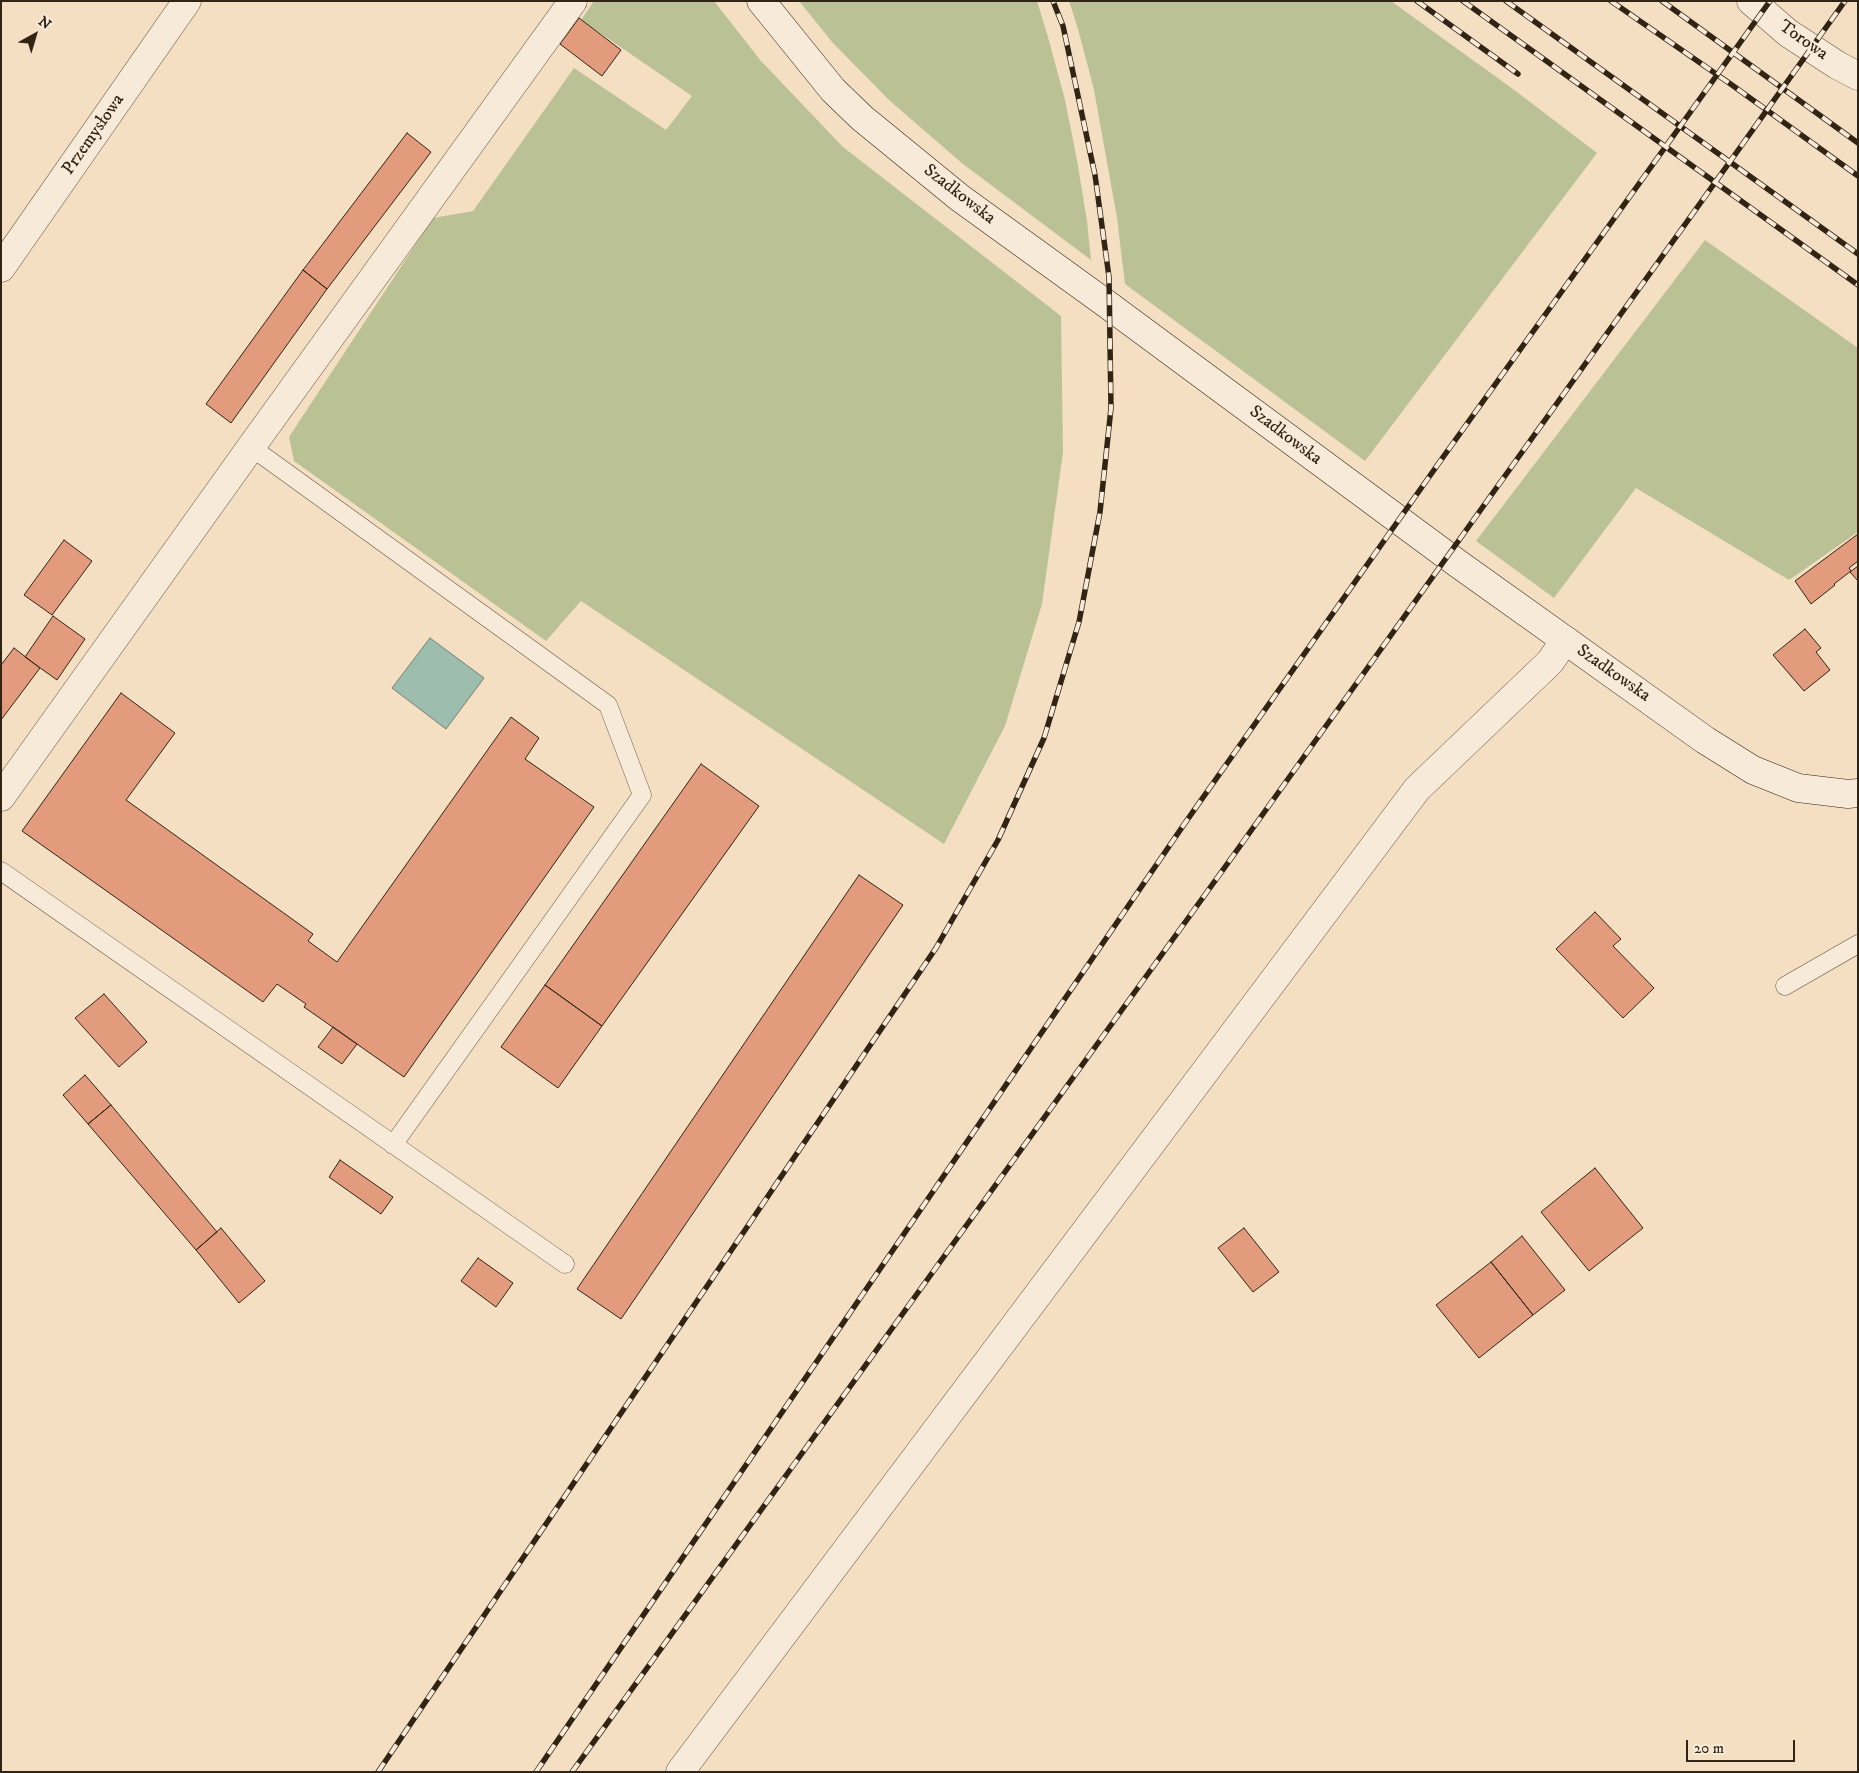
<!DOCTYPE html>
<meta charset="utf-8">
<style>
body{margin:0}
#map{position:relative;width:1859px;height:1773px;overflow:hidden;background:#f4dfc3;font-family:"IM FELL DW Pica",serif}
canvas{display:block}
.frame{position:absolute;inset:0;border:2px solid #322414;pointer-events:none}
.north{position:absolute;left:10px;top:10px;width:50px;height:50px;-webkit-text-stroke:4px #f8ead8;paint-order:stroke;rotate:39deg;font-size:14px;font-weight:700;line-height:20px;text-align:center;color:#322414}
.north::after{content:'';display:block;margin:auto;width:18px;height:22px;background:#322414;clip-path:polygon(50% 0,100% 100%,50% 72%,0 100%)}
.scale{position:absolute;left:1686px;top:1740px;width:109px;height:22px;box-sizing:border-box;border:2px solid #322414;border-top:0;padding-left:6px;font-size:15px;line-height:18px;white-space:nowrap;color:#322414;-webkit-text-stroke:4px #f8ead8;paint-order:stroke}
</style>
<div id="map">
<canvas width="1859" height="1773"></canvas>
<div class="frame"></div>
<div class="north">N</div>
<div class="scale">20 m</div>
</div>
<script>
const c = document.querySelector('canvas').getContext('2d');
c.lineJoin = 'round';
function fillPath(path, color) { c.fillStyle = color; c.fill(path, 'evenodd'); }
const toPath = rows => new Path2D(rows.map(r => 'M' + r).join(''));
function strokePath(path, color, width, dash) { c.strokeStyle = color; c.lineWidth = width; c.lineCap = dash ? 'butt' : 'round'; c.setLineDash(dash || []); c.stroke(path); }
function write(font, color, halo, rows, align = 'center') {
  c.font = font + ' "IM FELL DW Pica",serif'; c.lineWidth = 5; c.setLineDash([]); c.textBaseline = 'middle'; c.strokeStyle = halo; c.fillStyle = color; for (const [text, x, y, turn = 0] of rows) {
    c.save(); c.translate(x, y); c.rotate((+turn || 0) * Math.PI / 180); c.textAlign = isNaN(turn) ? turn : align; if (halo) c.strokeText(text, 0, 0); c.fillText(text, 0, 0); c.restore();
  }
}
fillPath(toPath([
 [594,1,714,1,761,61,843,147,1061,316,1063,452,1042,604,1005,726,944,844,581,601,546,641,294,461,289,437,433,218,473,211,574,68,666,130,692,96,581,20],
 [799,1,1037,1,1048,37,1065,100,1077,160,1087,221,1091,260,963,164,890,101,832,42],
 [1069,1,1391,1,1517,92,1597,153,1365,461,1125,284,1117,218,1094,90,1078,29],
 [1705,240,1858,348,1858,532,1789,580,1636,488,1554,598,1476,541]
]), '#bac295');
const water = toPath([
 [430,638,484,678,446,729,392,688,430,638]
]);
fillPath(water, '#9dbdae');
strokePath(water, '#728070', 1);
const building = toPath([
 [579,18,621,50,602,76,560,44,579,18],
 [407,133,431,152,327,289,303,270,407,133],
 [303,270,327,289,231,423,206,404,303,270],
 [1858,534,1858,561,1849,568,1851,571,1834,584,1835,585,1811,604,1795,581,1858,534],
 [64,540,92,561,52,615,24,595,64,540],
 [1858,566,1858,581,1850,572,1858,566],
 [53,616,85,639,57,680,25,657,53,616],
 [1805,629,1821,648,1816,652,1830,670,1804,691,1773,655,1805,629],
 [14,648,40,668,1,720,1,665,14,648],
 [121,693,175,733,126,800,313,934,308,941,337,962,511,717,539,738,525,759,594,807,404,1077,304,1007,306,1004,277,984,263,1002,22,831,121,693],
 [701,764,759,806,602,1026,545,985,701,764],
 [859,875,903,905,621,1319,577,1289,859,875],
 [1595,912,1621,939,1613,946,1654,988,1623,1018,1556,949,1595,912],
 [545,985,602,1026,558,1088,501,1047,545,985],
 [104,994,147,1042,119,1067,75,1018,104,994],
 [333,1027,357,1044,342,1064,318,1047,333,1027],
 [85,1075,111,1105,88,1124,63,1095,85,1075],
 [111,1105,217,1232,196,1250,88,1124,111,1105],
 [340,1160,393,1197,381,1214,329,1177,340,1160],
 [1595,1168,1643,1228,1589,1271,1541,1212,1595,1168],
 [221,1228,265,1281,239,1303,196,1250,221,1228],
 [1244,1228,1279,1272,1253,1292,1218,1248,1244,1228],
 [1522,1236,1565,1290,1533,1315,1491,1262,1522,1236],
 [478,1258,513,1283,496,1307,461,1281,478,1258],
 [1491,1262,1533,1315,1479,1358,1436,1305,1491,1262]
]);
fillPath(building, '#e29b7d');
strokePath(building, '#322414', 1);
const lane = toPath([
 [251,447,608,705,642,795,393,1145],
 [1,871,565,1264],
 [1785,986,1858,944]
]);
const street = toPath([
 [1751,1,1788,33,1837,65,1858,76],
 [1,268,187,1],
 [1,797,251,447,573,1],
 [680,1772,1417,789,1550,662,1565,640]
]);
const secondary = toPath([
 [761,1,833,90,862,118,960,198,1108,305,1457,563,1705,740,1753,770,1798,788,1848,794,1858,793]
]);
strokePath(lane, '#625340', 19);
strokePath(street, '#625340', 29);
strokePath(secondary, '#322414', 29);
strokePath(lane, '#f8ead8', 18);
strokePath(street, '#f8ead8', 28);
strokePath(secondary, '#f8ead8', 28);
const rail = toPath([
 [1417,1,1518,74],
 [1463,1,1858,285],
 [1506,1,1858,254],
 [1611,1,1732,85,1858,176],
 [1662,1,1858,143],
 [378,1772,936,948,998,840,1044,738,1079,622,1100,512,1111,408,1109,277,1095,175,1063,26,1053,1],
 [536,1772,1185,823,1441,460,1770,1],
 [572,1772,1225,867,1845,1]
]);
strokePath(rail, '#322414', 5.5);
strokePath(rail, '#f8ead8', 4, [11]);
write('18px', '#322414', '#f8ead8', [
 ["Torowa",1803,41,35],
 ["Przemysłowa",94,135,-55],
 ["Szadkowska",959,195,38],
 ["Szadkowska",1285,436,37],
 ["Szadkowska",1613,674,35]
]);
</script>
